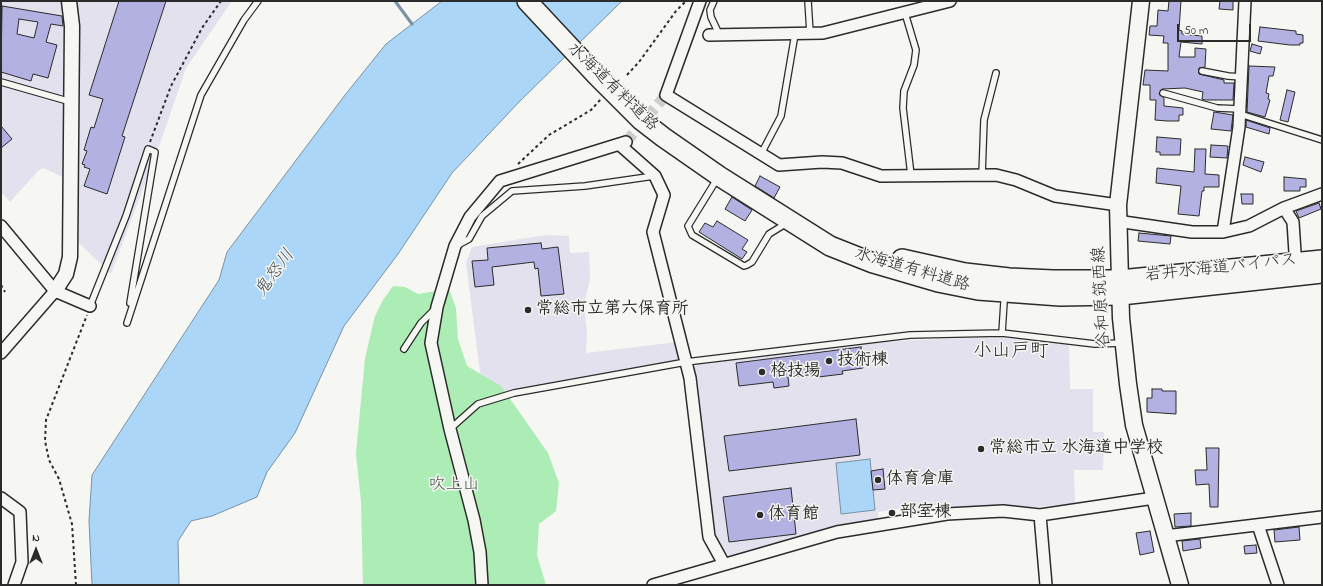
<!DOCTYPE html>
<meta charset="utf-8">
<style>
body{margin:0}
#map{position:relative;width:1323px;height:586px;overflow:hidden;background:#f6f6f2;font-family:"Indie Flower",sans-serif}
canvas{display:block}
.frame{position:absolute;inset:0;border:2px solid #2b2b2b;pointer-events:none}
.north{position:absolute;left:16px;top:530px;width:40px;height:40px;-webkit-text-stroke:3px #f6f6f2;paint-order:stroke;rotate:0deg;font-size:11px;font-weight:700;line-height:16px;text-align:center;color:#2b2b2b}
.north::after{content:'';display:block;margin:auto;width:14px;height:18px;background:#2b2b2b;clip-path:polygon(50% 0,100% 100%,50% 72%,0 100%)}
.scale{position:absolute;left:1177px;top:24px;width:74px;height:18px;box-sizing:border-box;border:2px solid #2b2b2b;border-top:0;padding-left:5px;font-size:12px;line-height:14px;white-space:nowrap;color:#2b2b2b;-webkit-text-stroke:3px #f6f6f2;paint-order:stroke}
</style>
<div id="map">
<canvas width="1323" height="586"></canvas>
<div class="frame"></div>
<div class="north">N</div>
<div class="scale">50 m</div>
</div>
<script>
const c = document.querySelector('canvas').getContext('2d');
c.lineJoin = 'round';
function fillPath(path, color) { c.fillStyle = color; c.fill(path, 'evenodd'); }
const toPath = rows => new Path2D(rows.map(r => 'M' + r).join(''));
function strokePath(path, color, width, dash) { c.strokeStyle = color; c.lineWidth = width; c.lineCap = dash ? 'butt' : 'round'; c.setLineDash(dash || []); c.stroke(path); }
function write(font, color, halo, rows, align = 'center') {
  c.font = font + ' "Indie Flower","Klee One",sans-serif'; c.lineWidth = 3; c.setLineDash([]); c.textBaseline = 'middle'; c.strokeStyle = halo; c.fillStyle = color; for (const [text, x, y, turn = 0] of rows) {
    c.save(); c.translate(x, y); c.rotate((+turn || 0) * Math.PI / 180); c.textAlign = isNaN(turn) ? turn : align; if (halo) c.strokeText(text, 0, 0); c.fillText(text, 0, 0); c.restore();
  }
}
fillPath(toPath([
 [1,1,66,1,65,178,43,168,38,171,10,202,1,192],
 [76,1,232,1,186,68,162,138,111,274,75,239],
 [546,235,569,236,570,253,589,252,590,279,584,304,587,333,586,353,677,342,682,360,524,388,488,397,480,372,466,263,472,247],
 [541,243,542,249,558,247,560,262,552,271,562,271,564,293,541,296,539,274,541,268,535,268,534,262,492,267,493,285,475,287,472,261,488,260,487,248],
 [1000,337,1069,344,1070,389,1093,389,1093,432,1104,432,1103,470,1074,470,1075,504,1036,507,1002,506,842,527,826,528,815,531,814,535,730,557,713,536,693,369,696,365,860,344,913,340],
 [861,347,863,368,842,371,842,374,818,377,818,374,798,376,795,354],
 [786,357,789,386,774,388,773,382,739,386,736,363],
 [855,419,860,455,729,471,725,435],
 [883,469,885,488,874,490,871,471],
 [905,508,906,515,878,519,878,512]
]), '#e2e1ed');
fillPath(toPath([
 [393,286,405,287,418,294,449,289,456,308,458,339,467,366,501,386,548,453,559,483,556,511,539,524,537,555,546,585,363,585,361,502,356,454,365,358,375,316,383,300]
]), '#acedb6');
const water = toPath([
 [442,1,622,1,520,101,452,173,398,254,344,326,295,433,267,472,257,497,212,516,191,521,178,541,179,585,92,585,89,521,92,475,219,280,227,252,345,95,386,44,442,1],
 [870,459,875,510,841,514,836,463,870,459]
]);
fillPath(water, '#acd6f7');
strokePath(water, '#7892a5', 1);
strokePath(toPath([
 [395,1,412,24]
]), '#7892a5', 3);
const building = toPath([
 [119,1,166,1,122,136,125,137,107,194,84,186,90,169,84,167,85,165,82,164,87,151,84,150,91,127,94,128,103,99,89,95,119,1],
 [1169,1,1181,1,1179,30,1182,31,1182,34,1202,36,1202,44,1181,42,1179,57,1195,57,1195,48,1206,49,1205,67,1199,68,1199,74,1224,80,1224,83,1234,83,1233,100,1205,100,1202,99,1203,92,1185,88,1162,89,1159,94,1164,98,1164,106,1183,108,1183,115,1179,115,1179,121,1167,121,1155,120,1156,100,1150,100,1150,85,1143,85,1145,70,1168,71,1168,43,1163,43,1164,36,1149,35,1150,26,1157,26,1158,10,1168,11,1169,1],
 [1220,1,1233,1,1233,10,1219,9,1220,1],
 [2,6,62,16,63,26,51,24,46,42,57,45,48,78,33,74,31,81,1,72,2,6],
 [19,19,38,22,34,38,17,34,19,19],
 [1260,27,1296,31,1296,34,1303,35,1303,43,1300,43,1300,45,1290,45,1258,41,1260,27],
 [1252,44,1262,47,1260,54,1250,51,1252,44],
 [1249,66,1275,67,1273,76,1269,76,1266,93,1269,94,1268,99,1270,100,1265,117,1247,112,1249,66],
 [1287,90,1295,92,1288,122,1280,120,1287,90],
 [1214,112,1233,115,1231,131,1211,129,1214,112],
 [1246,120,1270,128,1269,134,1246,127,1246,120],
 [1,126,12,139,1,148,1,126],
 [1157,137,1181,139,1180,155,1160,155,1160,152,1156,152,1157,137],
 [1211,145,1228,146,1227,158,1210,157,1211,145],
 [1195,149,1206,149,1205,174,1219,175,1219,187,1204,187,1204,191,1202,191,1199,216,1178,214,1181,186,1156,183,1157,168,1194,172,1195,149],
 [1245,157,1264,162,1261,172,1243,165,1245,157],
 [760,176,780,187,774,198,755,186,760,176],
 [1284,177,1306,179,1306,187,1300,187,1300,191,1284,191,1284,177],
 [1241,194,1253,194,1253,204,1242,204,1241,194],
 [732,197,752,210,745,221,725,209,732,197],
 [1319,203,1321,209,1299,218,1296,211,1319,203],
 [717,221,748,240,742,249,747,252,742,259,699,232,705,223,713,227,717,221],
 [1139,233,1171,236,1170,244,1138,241,1139,233],
 [541,243,542,249,558,247,564,294,541,296,538,268,535,269,534,262,492,267,494,285,475,287,472,261,488,260,487,248,541,243],
 [861,347,863,368,842,371,843,374,818,377,818,374,788,377,789,386,774,388,773,382,739,386,736,363,861,347],
 [1152,389,1162,389,1162,391,1176,391,1176,414,1147,412,1147,398,1152,398,1152,389],
 [856,419,860,455,729,471,724,436,856,419],
 [1206,448,1219,448,1218,507,1210,507,1209,484,1196,485,1195,470,1207,470,1206,448],
 [883,469,885,489,873,490,871,471,883,469],
 [791,488,796,534,729,542,723,497,791,488],
 [1191,513,1191,526,1175,527,1174,514,1191,513],
 [1299,527,1300,540,1275,542,1274,530,1299,527],
 [1150,531,1154,552,1140,555,1136,533,1150,531],
 [1200,539,1201,548,1183,551,1182,541,1200,539],
 [1256,545,1257,553,1245,554,1244,546,1256,545]
]);
fillPath(building, '#b3b1e2');
strokePath(building, '#2b2b2b', 1);
strokePath(toPath([
 [626,142,666,95]
]), '#cdcdca', 11, [11, 5.5]);
const service = toPath([
 [714,1,710,10,711,17,719,34],
 [808,1,810,33],
 [905,13,916,50,914,65,904,91,903,108,911,175],
 [1202,71,1228,76,1242,77],
 [1,82,71,102],
 [1163,93,1217,108,1240,109],
 [1240,114,1322,140],
 [761,154,781,116,795,34],
 [982,175,984,120,996,73],
 [717,179,688,226,692,235,744,266,747,265,752,262,769,234,782,226,784,221],
 [458,245,469,239,482,216,512,191,585,186,654,176],
 [90,306,126,216,148,149,155,152,130,303],
 [127,323,201,95,244,20,258,1],
 [1002,333,1004,302],
 [404,349,421,323,435,309],
 [450,429,478,404,514,393,686,362,910,335,1002,333,1095,344,1123,343]
]);
const minor = toPath([
 [700,1,666,95,779,165,822,162,842,163,881,176,996,175,1016,180,1055,196,1118,205],
 [709,35,823,33,950,1],
 [620,145,655,176,664,195,653,232,690,378,709,537,724,564],
 [1284,208,1293,222,1296,268],
 [1117,221,1192,232,1223,232,1249,226,1284,208,1322,194],
 [1,226,55,291,90,306],
 [1223,232,1239,127,1245,1],
 [1,353,55,291],
 [1,498,20,512,22,562,14,585],
 [1040,515,1046,585],
 [1258,525,1278,585],
 [1165,536,1322,517],
 [482,585,480,552,474,520,450,429,431,343,437,307,455,246,470,217,500,181,626,142],
 [653,585,837,532,947,514,1003,511,1040,515,1154,498]
]);
const tertiary = toPath([
 [55,291,66,274,70,257,72,26,69,1]
]);
const secondary = toPath([
 [1141,1,1118,205,1121,318,1128,384,1134,425,1180,585]
]);
const trunk = toPath([
 [527,1,597,76,641,120,663,137,719,176,830,246,873,263,938,282,978,290,1060,296,1121,295,1322,273],
 [902,259,965,273,1009,278,1053,280,1120,280,1322,260]
]);
strokePath(service, '#2b2b2b', 8);
strokePath(minor, '#2b2b2b', 14);
strokePath(tertiary, '#2b2b2b', 17);
strokePath(secondary, '#2b2b2b', 19);
strokePath(trunk, '#2b2b2b', 22);
strokePath(toPath([
 [627,75,639,62,676,11,686,1],
 [150,142,171,86,202,28,221,1],
 [518,164,549,135,591,110,601,99],
 [1,285,5,292],
 [76,585,72,524,59,479,49,460,45,441,46,420,87,315]
]), '#2b2b2b', 2, [3, 3]);
strokePath(service, '#f6f6f2', 5.5);
strokePath(minor, '#f6f6f2', 11);
strokePath(tertiary, '#f6f6f2', 14);
strokePath(secondary, '#f6f6f2', 16);
strokePath(trunk, '#f6f6f2', 19);
for (const [x, y, r, color] of [
 [528,310,4,"#2b2b2b"],
 [829,361,4,"#2b2b2b"],
 [762,372,4,"#2b2b2b"],
 [981,449,4,"#2b2b2b"],
 [878,480,4,"#2b2b2b"],
 [892,513,4,"#2b2b2b"],
 [760,515,4,"#2b2b2b"]
]) { const dot = new Path2D(); dot.arc(x, y, r, 0, 2 * Math.PI); c.fillStyle = color; c.fill(dot); strokePath(dot, '#f6f6f2', 1.5); }
write('17px', '#2b2b2b', '#f6f6f2', [
 ["水海道有料道路",612,88,44],
 ["岩井水海道バイパス",1221,269,-6],
 ["水海道有料道路",912,271,16],
 ["谷和原筑西線",1103,297,-93]
]);
write('bold 17px', '#2b2b2b', '#f6f6f2', [
 ["常総市立第六保育所",536,310],
 ["技術棟",837,361],
 ["格技場",770,372],
 ["常総市立 水海道中学校",989,449],
 ["体育倉庫",886,480],
 ["部室棟",900,513],
 ["体育館",768,515]
], 'left');
write('17px', '#4b5c4e', '#f6f6f2', [
 ["吹上山",454,486]
]);
write('italic 18px', '#4b565e', '#f6f6f2', [
 ["鬼怒川",276,274,-54]
]);
write('19px', '#2b2b2b', '#f6f6f2', [
 ["小山戸町",1011,353]
]);
</script>
